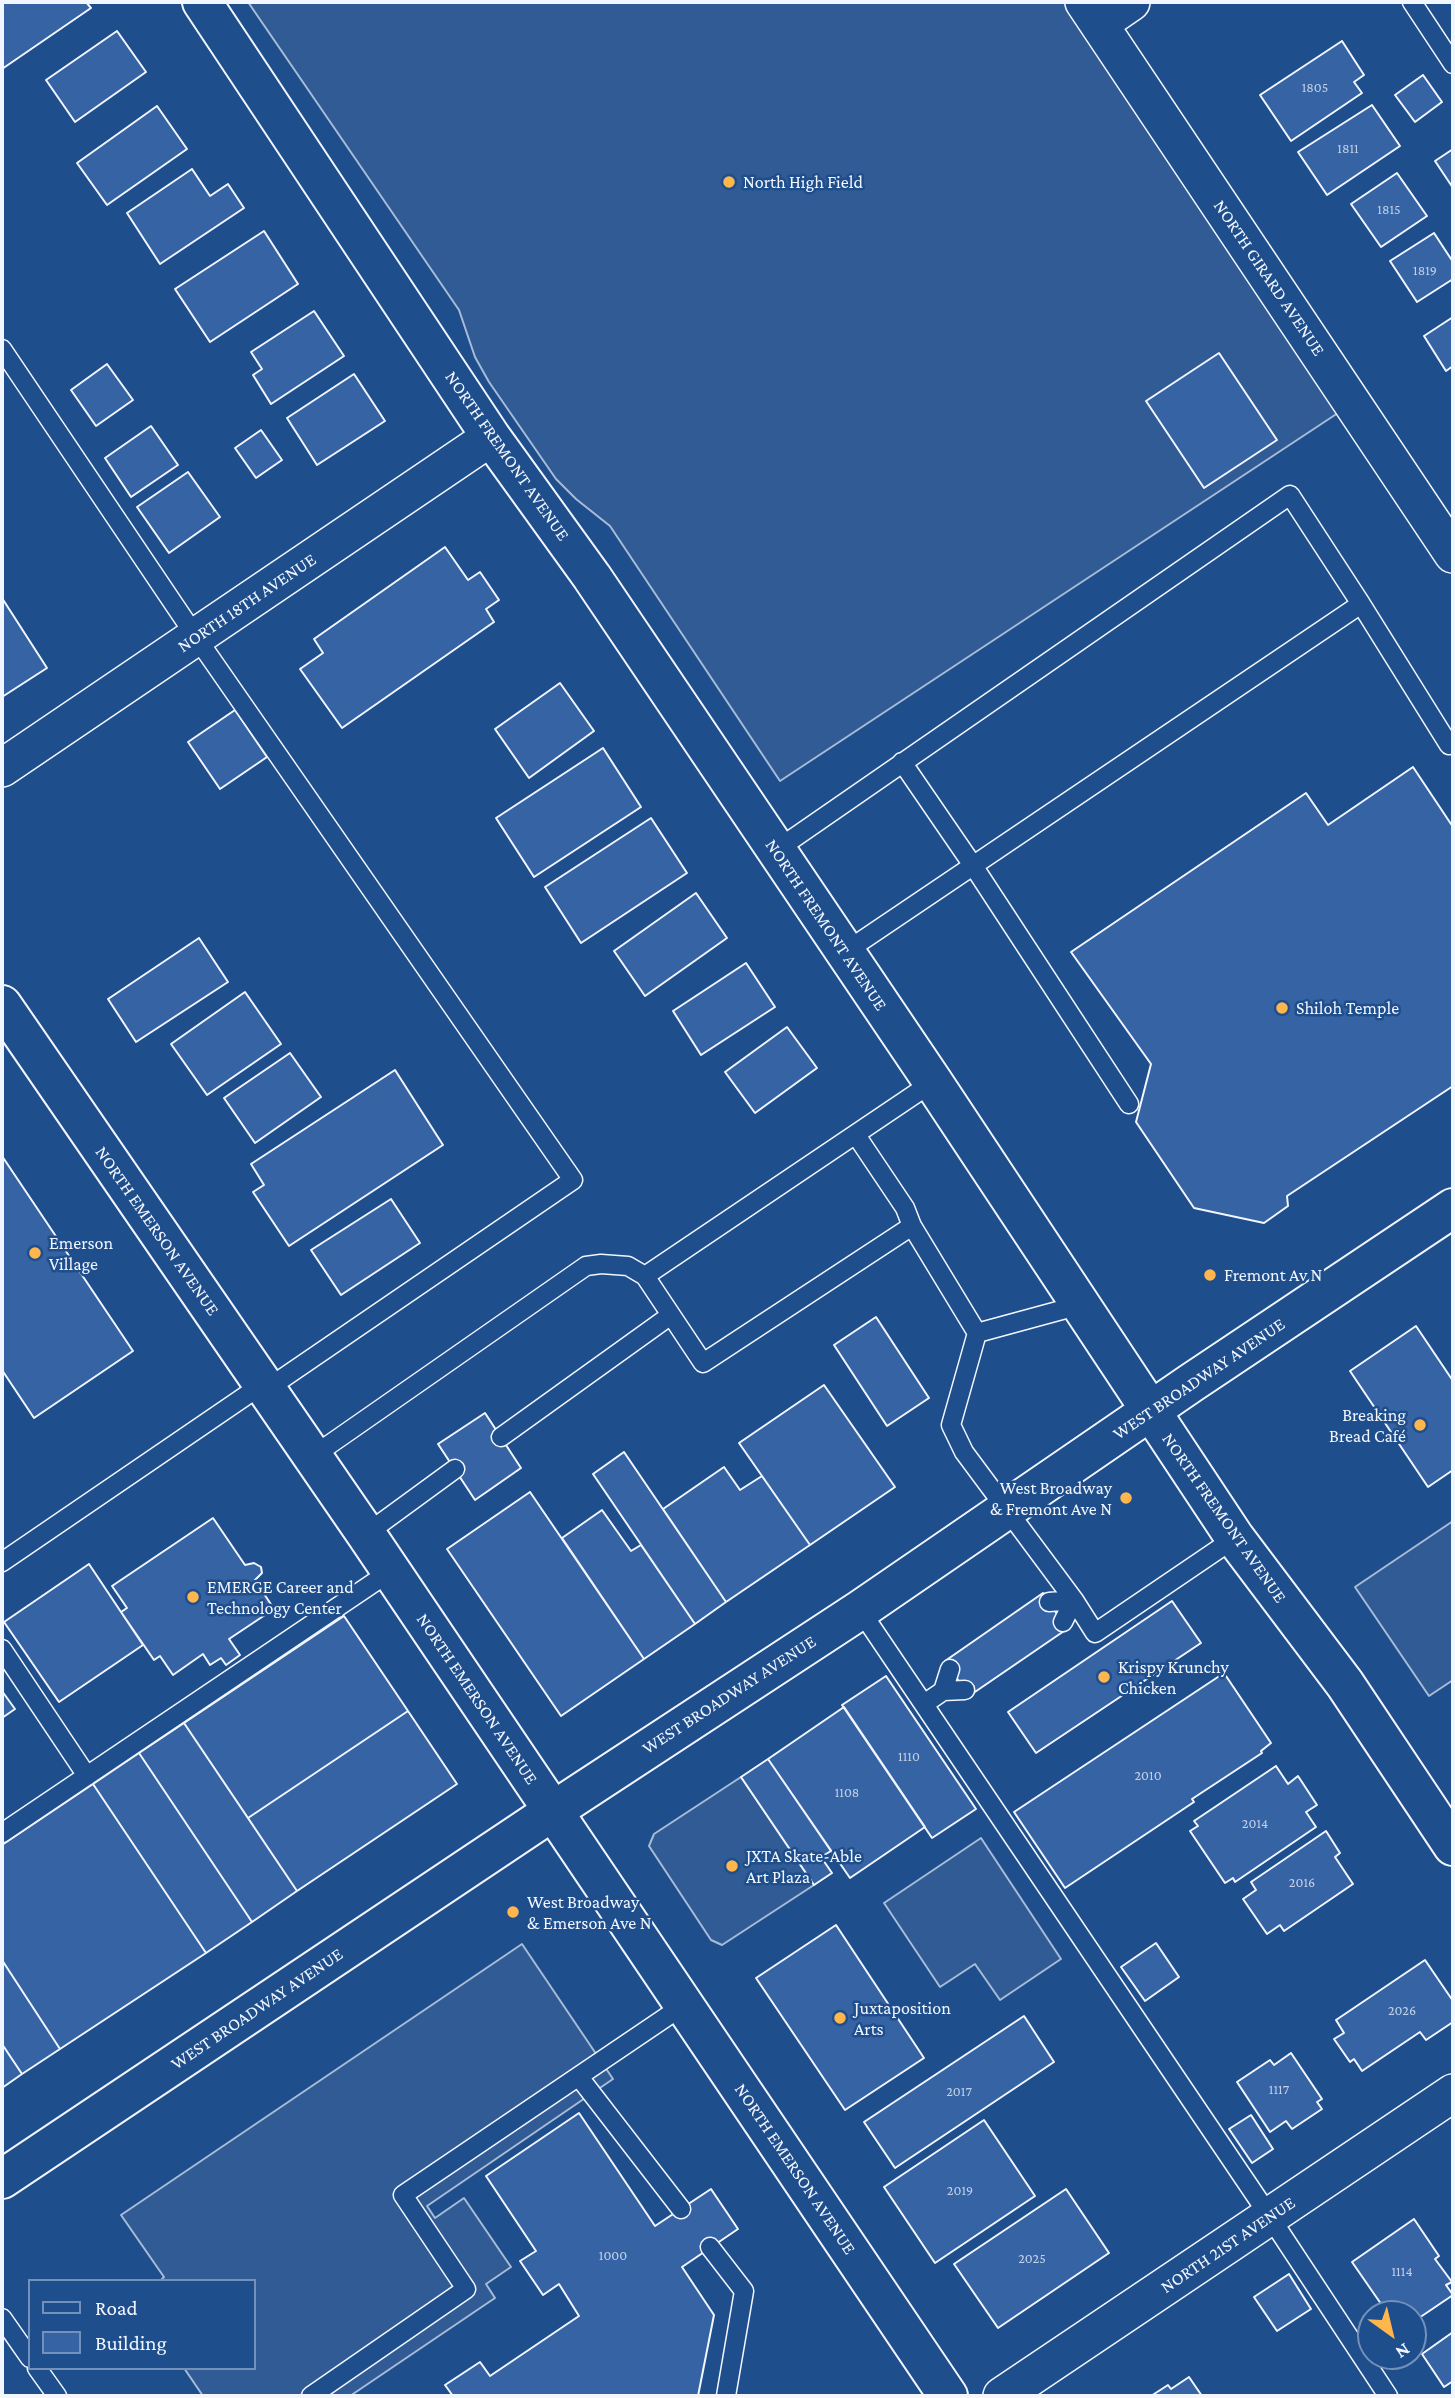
<!DOCTYPE html>
<meta charset="utf-8">
<style>
body{margin:0}
#map{position:relative;width:1455px;height:2398px;overflow:hidden;background:#1f4e8c;font-family:"Crimson Pro",serif}
canvas{display:block}
.frame{position:absolute;inset:0;border:4px solid #f2f6ff;pointer-events:none}
.legend{position:absolute;left:28px;top:2279px;width:228px;height:91px;box-sizing:border-box;background:#1f4e8c;border:2px solid #7391ba;margin:0;padding:9px 12px;list-style:none;font-size:21px;color:#f2f6ff}
.legend li{display:flex;align-items:center;gap:14px;height:35px}
.legend b{width:35px;border:2px solid #7391ba}
.north{position:absolute;left:1357px;top:2300px;width:70px;height:70px;box-sizing:border-box;background:#1f4e8c;border:2px solid #7391ba;border-radius:50%;rotate:146deg;font-size:19px;font-weight:700;line-height:28px;text-align:center;color:#f2f6ff}
.north::after{content:'';display:block;margin:auto;width:24px;height:32px;background:#ffb74d;clip-path:polygon(50% 0,100% 100%,50% 72%,0 100%)}
</style>
<div id="map">
<canvas width="1455" height="2398"></canvas>
<div class="frame"></div>
<ul class="legend">
<li><b style="height:9px;background:#1f4e8c"></b>Road</li>
<li><b style="height:19px;background:#3563a3"></b>Building</li>
</ul>
<div class="north">N</div>
</div>
<script>
const c = document.querySelector('canvas').getContext('2d');
c.lineJoin = 'round';
function fillPath(path, color) { c.fillStyle = color; c.fill(path, 'evenodd'); }
const toPath = rows => new Path2D(rows.map(r => 'M' + r).join(''));
function strokePath(path, color, width, dash) { c.strokeStyle = color; c.lineWidth = width; c.lineCap = dash ? 'butt' : 'round'; c.setLineDash(dash || []); c.stroke(path); }
function write(font, color, halo, rows, align = 'center') {
  c.font = font + ' "Crimson Pro",serif'; c.lineWidth = 5; c.setLineDash([]); c.textBaseline = 'middle'; c.strokeStyle = halo; c.fillStyle = color; for (const [text, x, y, turn = 0] of rows) {
    c.save(); c.translate(x, y); c.rotate((+turn || 0) * Math.PI / 180); c.textAlign = isNaN(turn) ? turn : align; if (halo) c.strokeText(text, 0, 0); c.fillText(text, 0, 0); c.restore();
  }
}
const built = toPath([
 [248,2,1067,2,1341,411,780,781,610,526,576,499,556,479,489,382,475,357,459,310,248,2],
 [1453,1521,1453,1680,1429,1696,1355,1587,1453,1521],
 [741,1777,814,1885,722,1945,711,1940,649,1846,654,1834,741,1777],
 [981,1838,1061,1959,1000,2000,975,1964,940,1987,884,1903,981,1838],
 [522,1944,613,2079,427,2206,435,2218,464,2198,511,2267,486,2284,495,2298,350,2396,203,2396,184,2368,254,2368,254,2281,160,2281,164,2277,121,2215,522,1944]
]);
fillPath(built, '#305b95');
strokePath(built, '#a8bbd7', 2);
const building = toPath([
 [2,2,86,2,91,8,2,69,2,2],
 [117,31,146,72,75,122,46,80,117,31],
 [1342,41,1364,75,1354,82,1362,93,1291,141,1260,95,1342,41],
 [1423,75,1442,102,1415,122,1395,95,1423,75],
 [1372,105,1400,146,1327,195,1298,152,1372,105],
 [157,106,187,149,107,205,77,163,157,106],
 [1453,149,1453,188,1435,161,1453,149],
 [192,169,210,196,228,184,244,208,160,264,127,213,192,169],
 [1397,173,1427,216,1381,247,1351,204,1397,173],
 [264,231,298,284,210,342,175,289,264,231],
 [1434,233,1453,262,1453,279,1417,302,1390,261,1434,233],
 [314,311,344,356,271,404,253,375,262,369,251,352,314,311],
 [1453,317,1453,366,1446,371,1424,336,1453,317],
 [1219,353,1277,440,1204,488,1146,401,1219,353],
 [107,364,133,400,96,426,71,390,107,364],
 [354,374,385,421,317,465,287,418,354,374],
 [151,426,178,465,131,497,105,458,151,426],
 [261,430,282,460,256,478,235,448,261,430],
 [188,472,220,517,169,553,137,507,188,472],
 [445,547,468,580,480,572,499,600,486,609,494,622,342,728,300,669,323,653,314,639,445,547],
 [2,598,47,668,2,697,2,598],
 [560,683,594,731,529,778,495,729,560,683],
 [235,710,267,757,220,789,188,742,235,710],
 [603,748,641,807,534,877,496,818,603,748],
 [1413,767,1453,827,1453,1086,1287,1196,1288,1206,1264,1223,1194,1208,1136,1122,1151,1064,1071,952,1306,793,1328,825,1413,767],
 [651,818,687,873,581,943,545,887,651,818],
 [696,893,727,938,645,996,614,951,696,893],
 [199,938,228,982,136,1042,108,999,199,938],
 [746,963,775,1007,701,1055,673,1011,746,963],
 [245,992,281,1044,207,1095,171,1044,245,992],
 [787,1027,817,1068,755,1113,725,1072,787,1027],
 [290,1053,321,1097,255,1143,224,1098,290,1053],
 [395,1070,443,1145,289,1246,253,1192,264,1185,251,1164,395,1070],
 [2,1156,133,1351,34,1418,2,1370,2,1156],
 [391,1199,420,1243,341,1295,311,1250,391,1199],
 [876,1317,929,1398,887,1426,834,1345,876,1317],
 [1416,1326,1453,1381,1453,1470,1428,1487,1350,1371,1416,1326],
 [824,1385,895,1487,810,1545,739,1443,824,1385],
 [485,1413,521,1468,475,1500,438,1444,485,1413],
 [624,1452,726,1602,695,1624,593,1474,624,1452],
 [724,1467,740,1490,762,1476,810,1545,726,1602,663,1509,724,1467],
 [530,1492,644,1659,561,1716,447,1549,530,1492],
 [602,1510,631,1551,641,1545,695,1624,644,1659,562,1538,602,1510],
 [213,1518,245,1565,254,1563,261,1567,262,1573,255,1580,274,1609,229,1639,240,1655,226,1665,221,1658,210,1665,203,1654,173,1675,160,1656,154,1660,121,1612,127,1608,112,1586,213,1518],
 [89,1564,143,1645,59,1702,4,1622,89,1564],
 [1043,1593,1067,1629,969,1696,945,1661,1043,1593],
 [1172,1601,1201,1643,1036,1753,1008,1712,1172,1601],
 [344,1616,408,1711,248,1818,184,1723,344,1616],
 [1224,1673,1271,1743,1261,1751,1262,1753,1192,1799,1194,1802,1065,1888,1014,1812,1224,1673],
 [886,1676,976,1809,932,1838,842,1705,886,1676],
 [2,1691,15,1709,2,1718,2,1691],
 [844,1707,925,1827,850,1878,768,1759,844,1707],
 [408,1711,457,1784,297,1891,248,1818,408,1711],
 [184,1723,297,1891,252,1922,139,1753,184,1723],
 [139,1753,252,1922,206,1953,93,1784,139,1753],
 [768,1759,831,1851,821,1857,832,1873,814,1885,741,1777,768,1759],
 [1276,1766,1288,1784,1298,1776,1317,1805,1306,1812,1316,1827,1235,1882,1233,1878,1225,1883,1190,1831,1198,1826,1194,1821,1276,1766],
 [93,1784,206,1953,60,2049,2,1960,2,1845,93,1784],
 [1326,1831,1340,1853,1335,1857,1353,1884,1284,1931,1280,1925,1267,1934,1243,1899,1256,1890,1251,1882,1326,1831],
 [836,1925,924,2058,845,2110,756,1978,836,1925],
 [1156,1943,1179,1977,1145,2001,1121,1967,1156,1943],
 [2,1960,60,2049,22,2074,2,2044,2,1960],
 [1425,1960,1453,2001,1453,2022,1426,2040,1420,2032,1362,2071,1354,2059,1350,2062,1334,2039,1344,2033,1336,2020,1425,1960],
 [1024,2016,1054,2062,895,2168,864,2122,1024,2016],
 [2,2044,22,2074,2,2088,2,2044],
 [1291,2053,1322,2099,1317,2102,1322,2109,1292,2129,1286,2121,1270,2132,1237,2082,1270,2060,1274,2065,1291,2053],
 [579,2113,655,2226,711,2189,738,2229,682,2267,714,2315,698,2396,453,2396,445,2385,480,2362,490,2376,579,2316,559,2284,543,2295,520,2261,536,2251,486,2176,579,2113],
 [1251,2115,1273,2149,1252,2163,1229,2129,1251,2115],
 [984,2120,1035,2196,935,2263,884,2187,984,2120],
 [1066,2189,1109,2253,998,2328,954,2264,1066,2189],
 [1414,2219,1439,2256,1435,2259,1452,2282,1446,2285,1453,2295,1413,2322,1413,2314,1388,2314,1352,2262,1414,2219],
 [1289,2274,1311,2309,1277,2331,1254,2297,1289,2274],
 [1453,2332,1453,2381,1444,2387,1422,2354,1453,2332],
 [1189,2377,1202,2396,1151,2396,1168,2385,1171,2389,1189,2377]
]);
fillPath(building, '#3563a3');
strokePath(building, '#f2f6ff', 2);
const service = toPath([
 [1412,2,1453,64],
 [2,349,196,637,573,1180,267,1389],
 [1361,604,1449,745,1453,742],
 [902,762,974,867,1129,1104],
 [775,851,1290,495,1361,604,845,952],
 [912,1226,977,1333,951,1425,964,1452,1074,1600,1095,1633,1235,1538],
 [645,1276,703,1363,912,1226,905,1208,856,1135],
 [977,1333,1080,1305],
 [501,1437,671,1315],
 [313,1456,586,1266,601,1264,628,1266,645,1276,933,1082],
 [366,1534,455,1469],
 [2,1562,263,1384],
 [1049,1602,1074,1600],
 [860,1610,1270,2217,1388,2396],
 [1063,1622,1074,1600],
 [2,1649,87,1776],
 [943,1691,950,1669],
 [924,1704,943,1691,965,1690],
 [2,1833,391,1571],
 [579,2077,681,2209],
 [710,2247,744,2291,726,2396],
 [2,2318,30,2358],
 [37,2368,57,2396],
 [311,2396,466,2289,403,2195,684,2005]
]);
const minor = toPath([
 [1084,2,1453,554],
 [1099,24,1131,2],
 [2,768,491,437],
 [1002,2396,1453,2093]
]);
const tertiary = toPath([
 [202,2,491,437,592,577,933,1082,1235,1538,1345,1684,1453,1846],
 [2,1005,366,1534,948,2396]
]);
const primary = toPath([
 [2,2179,553,1811,860,1610,1191,1383,1453,1208]
]);
strokePath(service, '#f2f6ff', 21);
strokePath(minor, '#f2f6ff', 40);
strokePath(tertiary, '#f2f6ff', 42);
strokePath(primary, '#f2f6ff', 42);
strokePath(service, '#1f4e8c', 18);
strokePath(minor, '#1f4e8c', 37);
strokePath(tertiary, '#1f4e8c', 38);
strokePath(primary, '#1f4e8c', 38);
for (const [x, y, r, color] of [
 [729,182,7,"#ffb74d"],
 [1282,1008,7,"#ffb74d"],
 [35,1253,7,"#ffb74d"],
 [1210,1275,7,"#ffb74d"],
 [1420,1425,7,"#ffb74d"],
 [1126,1498,7,"#ffb74d"],
 [193,1597,7,"#ffb74d"],
 [1104,1677,7,"#ffb74d"],
 [732,1866,7,"#ffb74d"],
 [513,1912,7,"#ffb74d"],
 [840,2018,7,"#ffb74d"]
]) { const dot = new Path2D(); dot.arc(x, y, r, 0, 2 * Math.PI); c.fillStyle = color; c.fill(dot); strokePath(dot, '#1f4e8c', 2.5); }
write('14px', '#c3d1e8', null, [
 ["1805",1315,88],
 ["1811",1348,149],
 ["1815",1389,210],
 ["1819",1425,271],
 ["1110",909,1757],
 ["2010",1148,1776],
 ["1108",847,1793],
 ["2014",1255,1824],
 ["2016",1302,1883],
 ["2026",1402,2011],
 ["1117",1279,2090],
 ["2017",959,2092],
 ["2019",960,2191],
 ["1000",613,2256],
 ["2025",1032,2259],
 ["1114",1402,2272]
]);
write('18px', '#f2f6ff', '#1f4e8c', [
 ["North High Field",743,182],
 ["Shiloh Temple",1296,1008],
 ["Emerson",49,1243],
 ["Village",49,1264],
 ["Fremont Av N",1224,1275],
 ["Breaking",1406,1415,"right"],
 ["Bread Café",1406,1436,"right"],
 ["West Broadway",1112,1488,"right"],
 ["& Fremont Ave N",1112,1509,"right"],
 ["EMERGE Career and",207,1587],
 ["Technology Center",207,1608],
 ["Krispy Krunchy",1118,1667],
 ["Chicken",1118,1688],
 ["JXTA Skate-Able",746,1856],
 ["Art Plaza",746,1877],
 ["West Broadway",527,1902],
 ["& Emerson Ave N",527,1923],
 ["Juxtaposition",854,2008],
 ["Arts",854,2029]
], 'left');
write('18px', '#f2f6ff', '#1f4e8c', [
 ["NORTH GIRARD AVENUE",1269,278,56],
 ["NORTH FREMONT AVENUE",507,456,55],
 ["NORTH 18TH AVENUE",247,603,-34],
 ["NORTH FREMONT AVENUE",826,925,56],
 ["NORTH EMERSON AVENUE",157,1231,55],
 ["WEST BROADWAY AVENUE",1199,1379,-34],
 ["NORTH FREMONT AVENUE",1224,1518,55],
 ["WEST BROADWAY AVENUE",729,1695,-33],
 ["NORTH EMERSON AVENUE",477,1699,56],
 ["WEST BROADWAY AVENUE",257,2009,-34],
 ["NORTH EMERSON AVENUE",795,2169,56],
 ["NORTH 21ST AVENUE",1228,2245,-34]
]);
</script>
